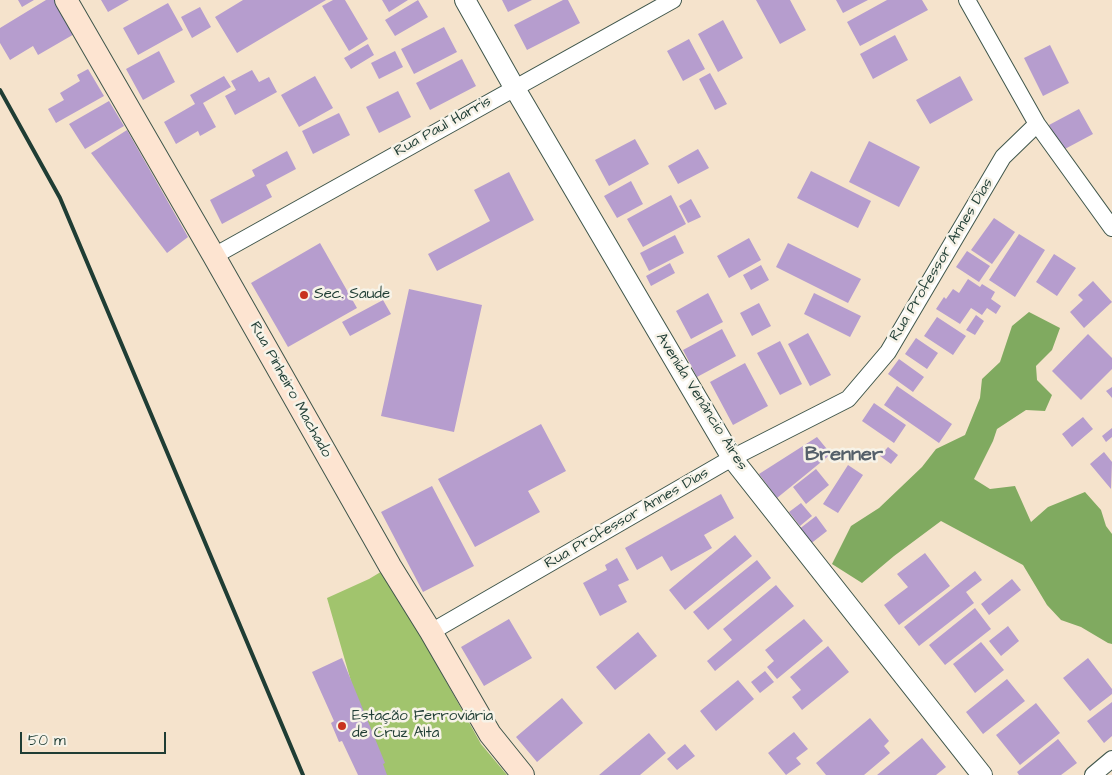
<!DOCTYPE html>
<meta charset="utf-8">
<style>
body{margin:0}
#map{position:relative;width:1112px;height:775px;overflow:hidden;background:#f5e3cc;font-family:"Architects Daughter",sans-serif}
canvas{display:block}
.scale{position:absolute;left:20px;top:732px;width:146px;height:22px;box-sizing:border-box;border:2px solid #1f3d34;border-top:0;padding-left:6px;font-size:15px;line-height:18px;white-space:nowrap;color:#1f3d34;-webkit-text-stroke:4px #f7f3e8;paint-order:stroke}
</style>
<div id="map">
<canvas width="1112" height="775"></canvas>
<div class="scale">50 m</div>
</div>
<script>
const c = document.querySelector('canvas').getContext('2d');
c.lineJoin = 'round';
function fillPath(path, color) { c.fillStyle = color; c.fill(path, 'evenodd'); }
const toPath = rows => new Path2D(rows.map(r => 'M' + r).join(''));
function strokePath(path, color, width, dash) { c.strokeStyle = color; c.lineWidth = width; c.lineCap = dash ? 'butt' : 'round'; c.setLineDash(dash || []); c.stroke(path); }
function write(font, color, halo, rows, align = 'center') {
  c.font = font + ' "Architects Daughter",sans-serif'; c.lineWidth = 5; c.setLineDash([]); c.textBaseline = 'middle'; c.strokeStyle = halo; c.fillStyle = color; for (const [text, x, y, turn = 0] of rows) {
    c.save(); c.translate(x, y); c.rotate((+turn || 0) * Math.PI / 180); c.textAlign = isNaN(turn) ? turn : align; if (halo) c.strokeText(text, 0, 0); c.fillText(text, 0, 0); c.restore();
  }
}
fillPath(toPath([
 [384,570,481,744,507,775,378,775,327,598,369,579]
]), '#a1c46d');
fillPath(toPath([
 [1029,312,1060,328,1052,350,1036,366,1037,380,1052,395,1045,411,1026,410,997,429,993,441,974,479,990,489,1015,486,1031,522,1048,507,1085,492,1101,510,1106,526,1112,534,1112,644,1108,643,1081,627,1061,620,1047,605,1023,565,941,521,894,556,862,583,832,564,851,526,879,508,922,467,936,449,965,435,980,398,982,379,1000,362,1012,326]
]), '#80aa60');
fillPath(toPath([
 [18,0,34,0,22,7],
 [46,0,56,0,76,33,38,55,33,46,10,60,0,43,0,28],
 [101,0,129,0,108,12],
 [243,0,326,0,237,53,215,17],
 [333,0,345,0,368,39,349,51,322,6],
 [382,0,408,0,389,12],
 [418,0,428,17,395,36,385,20],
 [502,0,532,0,508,12],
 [563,0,568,0,580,23,527,50,514,25],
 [756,0,790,0,806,30,780,44],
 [836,0,868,0,843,13],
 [887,0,922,0,928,10,860,46,847,22],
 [168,3,183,30,138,55,123,28],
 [200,7,211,27,192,38,181,17],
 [723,20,743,58,718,72,698,34],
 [444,27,457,52,414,74,401,49],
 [895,35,908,60,873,79,860,54],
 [689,39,705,69,683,81,667,51],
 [368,44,374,55,351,69,344,58],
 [1050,45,1069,83,1043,96,1024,58],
 [159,51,175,82,143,100,126,69],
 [395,51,403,67,379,79,371,63],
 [462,59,476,86,430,110,416,83],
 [88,69,104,96,56,123,48,109,64,100,60,93,80,81,77,75],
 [252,70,259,82,269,77,277,92,235,115,225,96,236,90,231,81],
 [710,73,727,104,715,110,699,79],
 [224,76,231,87,203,103,216,127,200,136,198,131,176,144,164,122,195,104,190,95],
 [315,76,333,108,299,127,281,95],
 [960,76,973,100,930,124,916,100],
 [398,91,411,117,379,133,366,107],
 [109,101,124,126,85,149,69,124],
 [1079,109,1093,134,1063,150,1049,125],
 [339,113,350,135,313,154,302,131],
 [127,130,188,237,167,253,91,153],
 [635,139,649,164,609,186,595,160],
 [869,141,920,167,899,207,849,182],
 [698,149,709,168,678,184,668,166],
 [287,151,296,169,266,185,272,197,222,224,210,200,255,176,252,170],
 [811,171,871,201,858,228,797,198],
 [509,172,534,220,437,271,428,254,490,221,474,190],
 [631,181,643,204,617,218,604,196],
 [671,195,686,224,643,247,627,219],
 [691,199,701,217,688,223,679,206],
 [994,218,1015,232,992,264,971,250],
 [1019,234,1045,250,1015,297,989,280],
 [675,235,684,253,649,271,640,253],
 [749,238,761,260,729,278,717,256],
 [320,243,357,308,288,347,251,283],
 [788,243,861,279,848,303,776,267],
 [967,251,990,266,979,282,956,267],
 [1054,254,1076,268,1057,296,1036,282],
 [670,263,675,273,651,286,646,276],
 [761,265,769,280,751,290,743,275],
 [968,279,980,287,982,284,995,292,991,299,1001,306,996,314,987,308,982,315,971,308,960,324,936,309,944,297,946,299,953,289,959,293],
 [1093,281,1112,302,1084,328,1070,312,1083,300,1078,295],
 [409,289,482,305,454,432,381,416],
 [708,293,723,322,691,339,676,311],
 [814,293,861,316,850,337,804,314],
 [383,300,391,314,350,336,342,322],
 [759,303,771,326,752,336,740,313],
 [976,315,984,321,975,335,966,330],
 [937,317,966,336,953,355,924,336],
 [722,329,736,356,697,377,683,350],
 [808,333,831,375,810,386,788,344],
 [1088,334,1112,358,1112,369,1081,400,1052,371],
 [916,338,938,353,927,369,905,354],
 [780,341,802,384,780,395,757,353],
 [899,359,924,377,913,392,888,374],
 [745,363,768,406,733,425,710,382],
 [897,386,952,424,939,443,884,405],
 [1112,387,1112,398,1106,391],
 [874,403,906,425,894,443,862,421],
 [1083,417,1093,429,1072,447,1062,434],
 [541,424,566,471,528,491,540,512,475,547,438,479],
 [1112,428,1112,437,1106,442,1102,436],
 [817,437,831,454,777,498,759,474],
 [888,447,898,455,891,464,880,456],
 [1104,452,1112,462,1111,489,1090,464],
 [848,465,863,475,838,513,823,504],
 [816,469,829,485,806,504,793,487],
 [432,486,474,566,423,592,381,512],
 [721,494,734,518,704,535,712,548,671,571,662,556,637,570,625,548],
 [801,503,812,516,800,526,789,512],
 [816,516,827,531,809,545,798,530],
 [735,535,752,556,685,610,669,590],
 [925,553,950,586,899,625,884,605,908,587,897,574],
 [617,558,629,580,618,585,627,602,600,616,583,583,607,570,605,565],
 [757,560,771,578,708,630,693,612],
 [975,571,982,580,966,592,974,603,919,646,904,627],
 [1012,579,1021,590,989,615,981,604],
 [776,585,794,606,715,671,707,661,732,640,723,629],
 [975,608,991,629,945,665,929,645],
 [509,619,532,658,484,686,461,647],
 [804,619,823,641,777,679,767,667,774,661,765,650],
 [1008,626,1019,641,1001,656,989,641],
 [638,632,657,656,615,690,596,667],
 [981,642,1004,670,975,693,953,664],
 [828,646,849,672,802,710,792,697,801,690,790,677],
 [342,658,385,763,383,764,387,775,358,775,342,741,339,742,331,723,334,721,312,672],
 [1088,658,1112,689,1112,694,1090,711,1063,678],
 [765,671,774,682,760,693,751,682],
 [1007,679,1025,701,983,734,966,712],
 [738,680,754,699,716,731,700,711],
 [562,698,583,723,537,762,516,737],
 [1112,702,1112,736,1104,743,1087,721],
 [1036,703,1060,733,1020,765,996,735],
 [870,718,889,741,884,746,890,753,864,775,826,775,816,763],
 [794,732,808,749,796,758,801,764,786,775,768,753],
 [649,733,666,753,640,775,599,775],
 [922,738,946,767,936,775,877,775],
 [1058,739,1077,763,1061,775,1019,775,1017,772],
 [685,744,695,756,677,770,667,759]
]), '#b69dce');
const minor = toPath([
 [967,0,1037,124,1112,228],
 [214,256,673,0],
 [431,632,732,458,848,399,888,352,1003,157,1037,124],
 [1093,775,1112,759]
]);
const tertiary = toPath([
 [465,0,514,87,732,458,982,775]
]);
const secondary = toPath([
 [66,0,214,256,390,566,431,632,490,734,523,775]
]);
strokePath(minor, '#3f564b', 18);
strokePath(tertiary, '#3f564b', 22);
strokePath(secondary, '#3f564b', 24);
strokePath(minor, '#fff', 16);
strokePath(tertiary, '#fff', 20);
strokePath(secondary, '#fde4d1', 22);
strokePath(toPath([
 [0,90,60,198,303,775]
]), '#1f3d34', 4);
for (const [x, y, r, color] of [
 [304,295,5,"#c8321e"],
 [342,726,5,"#c8321e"]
]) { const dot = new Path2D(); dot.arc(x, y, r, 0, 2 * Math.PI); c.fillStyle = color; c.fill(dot); strokePath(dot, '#f7f3e8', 2); }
write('15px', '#1f3d34', '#f7f3e8', [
 ["Rua Paul Harris",443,127,-29],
 ["Rua Professor Annes Dias",942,260,-59],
 ["Rua Pinheiro Machado",290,390,61],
 ["Avenida Venâncio Aires",701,402,58],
 ["Rua Professor Annes Dias",627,519,-30]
]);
write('15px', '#1f3d34', '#f7f3e8', [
 ["Sec. Saude",314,295],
 ["Estação Ferroviária",352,717],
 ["de Cruz Alta",352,734]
], 'left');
write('bold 20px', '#545f6a', '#f7f3e8', [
 ["Brenner",844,456]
]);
</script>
